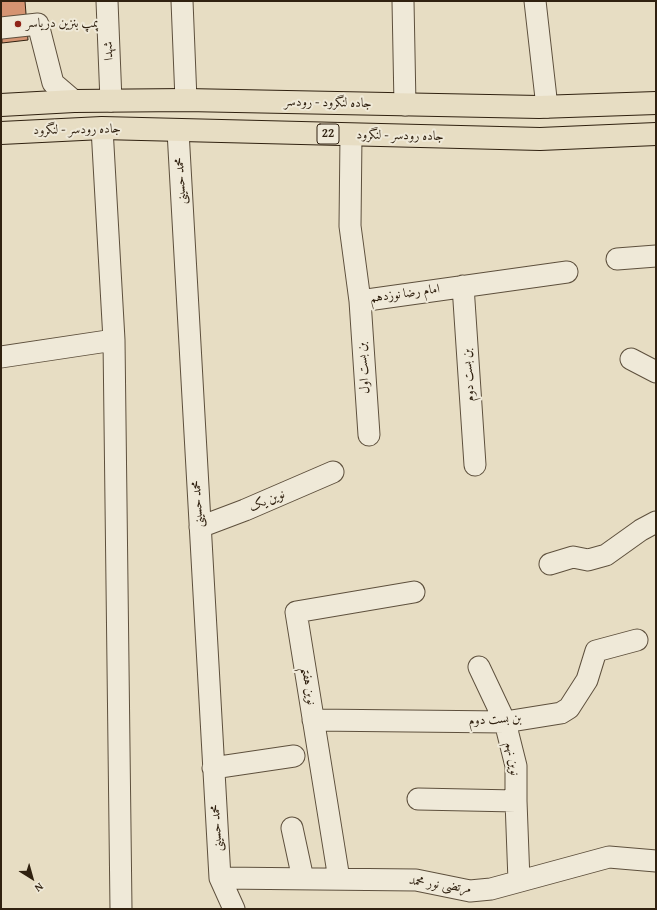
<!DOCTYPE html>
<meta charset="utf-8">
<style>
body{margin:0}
#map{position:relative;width:657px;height:910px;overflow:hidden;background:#e7ddc3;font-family:"Gentium Book Plus",serif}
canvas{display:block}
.frame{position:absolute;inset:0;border:2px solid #302110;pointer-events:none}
.north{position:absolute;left:12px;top:858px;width:40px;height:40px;-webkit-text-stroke:3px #efe9d8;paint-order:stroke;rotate:143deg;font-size:11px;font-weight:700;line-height:16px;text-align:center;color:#302110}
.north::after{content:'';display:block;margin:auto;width:14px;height:18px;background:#302110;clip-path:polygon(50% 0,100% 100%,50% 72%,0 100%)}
</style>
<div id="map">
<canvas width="657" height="910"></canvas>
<div class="frame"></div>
<div class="north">N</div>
</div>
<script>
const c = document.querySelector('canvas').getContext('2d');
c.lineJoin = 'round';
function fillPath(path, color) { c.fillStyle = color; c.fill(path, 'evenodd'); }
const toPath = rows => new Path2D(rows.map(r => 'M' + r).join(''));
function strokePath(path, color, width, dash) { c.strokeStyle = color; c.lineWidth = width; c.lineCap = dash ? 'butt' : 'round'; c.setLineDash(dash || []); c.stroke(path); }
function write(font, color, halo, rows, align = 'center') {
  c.font = font + ' "Gentium Book Plus",Amiri,serif'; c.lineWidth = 4; c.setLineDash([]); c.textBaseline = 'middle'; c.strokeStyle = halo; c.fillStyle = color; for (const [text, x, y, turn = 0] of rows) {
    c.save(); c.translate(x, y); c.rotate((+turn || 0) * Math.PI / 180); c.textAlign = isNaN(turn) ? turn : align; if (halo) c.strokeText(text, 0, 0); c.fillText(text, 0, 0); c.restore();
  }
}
const building = toPath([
 [1,1,25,1,28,40,2,43,1,1]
]);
fillPath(building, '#d59472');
strokePath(building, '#302110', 1);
const minor = toPath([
 [107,1,111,101],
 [182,1,186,100],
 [403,1,405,105],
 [535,1,547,107],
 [1,28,38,24,53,83,74,101],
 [102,128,114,340,121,909],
 [178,131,220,878,234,909],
 [351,135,350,226,360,301,567,272],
 [617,259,656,256],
 [463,286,475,465],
 [360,301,369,435],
 [1,357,114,340],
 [631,359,656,372],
 [200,527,245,510,333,472],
 [550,564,573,557,588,560,606,555,641,530,656,522],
 [479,667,505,722,516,766,516,801,519,881],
 [313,720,505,722,561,713,569,708,587,680,596,651,637,640],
 [213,768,294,756],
 [418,799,516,801],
 [292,828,303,879],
 [220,878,416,880,470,891,491,889,609,857,656,861],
 [339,879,296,612,414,592]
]);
const highway = toPath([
 [1,105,74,101,186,100,539,107,656,103],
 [1,133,102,128,540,139,656,134]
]);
strokePath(minor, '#5e503d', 23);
strokePath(highway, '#302110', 24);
strokePath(minor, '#efe9d8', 21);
strokePath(highway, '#e7ddc3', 22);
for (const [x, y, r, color] of [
 [18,24,4,"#8f2418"]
]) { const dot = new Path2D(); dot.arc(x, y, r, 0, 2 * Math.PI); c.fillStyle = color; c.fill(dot); strokePath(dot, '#efe9d8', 1.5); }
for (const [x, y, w] of [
 [328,134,22]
]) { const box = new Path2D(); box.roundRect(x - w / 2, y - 10, w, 20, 3); c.fillStyle = '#efe9d8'; c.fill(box); strokePath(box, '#302110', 1); }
write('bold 12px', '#302110', null, [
 ["22",328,134]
]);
write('13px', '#302110', '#efe9d8', [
 ["پمپ بنزین دریاسر",26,24]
], 'left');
write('13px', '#302110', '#efe9d8', [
 ["شهدا",109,51,-93],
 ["جاده لنگرود - رودسر",328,103,1],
 ["جاده رودسر - لنگرود",77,130,-1],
 ["جاده رودسر - لنگرود",400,136,1],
 ["محمد حسینی",181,181,-93],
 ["امام رضا نوزدهم",405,294,-8],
 ["بن بست اول",364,368,-94],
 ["بن بست دوم",469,375,-94],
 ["نوین یک",267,501,-23],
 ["محمد حسینی",198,504,-93],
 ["نوین هفتم",308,686,81],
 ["بن بست دوم",495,720,-3],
 ["نوین نهم",512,759,81],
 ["محمد حسینی",217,828,-93],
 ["مرتضی نور محمد",440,885,8]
]);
</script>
